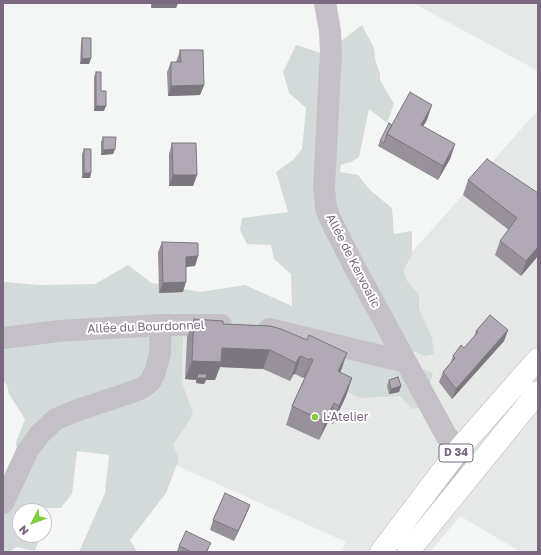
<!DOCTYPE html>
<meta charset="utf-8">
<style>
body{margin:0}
#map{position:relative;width:541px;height:555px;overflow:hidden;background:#f4f6f5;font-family:"Golos Text",sans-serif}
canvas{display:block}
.frame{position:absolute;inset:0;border:4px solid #7b6981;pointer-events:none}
.north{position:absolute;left:12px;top:503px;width:40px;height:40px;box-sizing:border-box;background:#fff;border:1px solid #cac3cd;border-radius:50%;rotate:228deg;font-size:11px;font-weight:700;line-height:16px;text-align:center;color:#7b6981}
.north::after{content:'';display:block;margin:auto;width:14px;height:18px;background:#82cd3d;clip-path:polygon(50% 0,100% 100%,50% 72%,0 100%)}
</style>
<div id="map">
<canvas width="541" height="555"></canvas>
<div class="frame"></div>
<div class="north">N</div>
</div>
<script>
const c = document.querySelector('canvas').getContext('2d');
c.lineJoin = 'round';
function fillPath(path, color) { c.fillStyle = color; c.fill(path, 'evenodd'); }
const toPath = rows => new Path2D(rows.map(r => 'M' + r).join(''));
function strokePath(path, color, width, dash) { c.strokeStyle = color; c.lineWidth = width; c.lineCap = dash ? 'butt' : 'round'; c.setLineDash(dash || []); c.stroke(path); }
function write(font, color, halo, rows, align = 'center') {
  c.font = font + ' "Golos Text",sans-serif'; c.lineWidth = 4; c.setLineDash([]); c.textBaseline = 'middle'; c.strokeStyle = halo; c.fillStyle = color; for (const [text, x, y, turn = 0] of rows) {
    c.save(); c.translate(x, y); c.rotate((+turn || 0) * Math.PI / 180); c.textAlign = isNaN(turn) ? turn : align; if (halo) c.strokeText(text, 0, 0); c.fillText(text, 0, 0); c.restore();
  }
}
fillPath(toPath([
 [413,3,538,3,538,71],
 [538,110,538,552,521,552,460,516,430,552,341,552,346,542,145,451,174,330,286,339,447,414,415,354,383,285]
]), '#e6e7e7');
fillPath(toPath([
 [362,25,374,48,375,59,380,74,380,80,394,104,387,123,369,109,359,157,351,162,341,165,340,172,358,175,370,190,392,208,394,234,412,231,412,255,403,270,407,281,419,295,419,309,432,338,434,354,424,356,397,344,416,367,433,373,428,389,425,407,412,409,400,396,360,398,336,387,344,370,303,351,261,339,183,337,182,383,193,413,187,424,173,445,179,459,166,493,130,540,137,552,79,552,105,493,109,455,77,451,72,494,61,508,40,508,39,511,20,511,20,535,41,535,35,551,16,547,10,552,3,552,3,516,19,479,16,442,25,419,9,394,7,385,3,381,3,283,6,282,38,285,95,284,128,265,152,283,200,292,245,285,292,306,291,274,274,259,271,245,247,244,240,230,242,218,288,212,276,172,293,160,302,149,306,108,289,93,283,72,296,45,324,54]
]), '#d3dbda');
const major = toPath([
 [381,552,460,448,538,359],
 [408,552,538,392]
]);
strokePath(major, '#b9b4bb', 23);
strokePath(toPath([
 [325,3,330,31,331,52,324,187,326,209,334,227,354,266,447,437,460,448,462,467,428,511],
 [269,329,406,362],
 [3,338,59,331,161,325,221,325],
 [3,503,28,450,40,434,56,419,78,410,132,392,142,388,150,382,155,372,160,353,161,325]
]), '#c5c0c7', 22);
strokePath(major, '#fff', 22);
fillPath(toPath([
 [151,3,178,3,176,8,151,8],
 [82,38,91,58,89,64,80,64,81,43],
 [180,50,204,85,200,95,168,96,167,72,171,62,176,62],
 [96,72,101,91,104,111,94,111,94,77],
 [427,120,423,126,455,144,450,159,438,180,378,146,380,141,392,125],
 [103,137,115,149,113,154,101,155,101,142],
 [172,143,197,175,193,186,169,186,169,154],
 [84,149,91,173,90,178,82,178,82,154],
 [468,180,538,193,538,256,521,276,495,255,500,241,509,230,463,195],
 [162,242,198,256,195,266,186,267,183,292,159,293,158,252],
 [194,319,223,324,270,326,340,372,352,378,346,396,333,424,328,422,319,440,286,425,292,406,305,378,304,377,303,378,295,374,293,375,290,381,263,369,220,367,215,380,206,380,204,384,196,383,196,380,185,379,187,337],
 [508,330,504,341,452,399,439,382,443,372,450,364,453,356,464,348,474,337,476,331],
 [389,380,401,386,399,392,389,394,387,386],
 [250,505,246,515,234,541,210,530,213,520],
 [179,546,209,548,207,552,179,552,177,551]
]), '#98919c');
fillPath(toPath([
 [153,3,178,3,176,8,151,8],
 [91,58,89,64,80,64,82,59],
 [204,85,200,95,168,96,171,86],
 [432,105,427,120,415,139,421,125],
 [96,106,106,106,104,111,94,111],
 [455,144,450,159,438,180,443,166],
 [115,149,113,154,101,155,103,150],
 [84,173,91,173,90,178,82,178],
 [173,175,197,175,193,186,169,186],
 [538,247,538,256,521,276,526,261],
 [198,256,195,266,182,267,186,257],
 [186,282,183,292,159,293,163,283],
 [508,330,504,341,452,399,456,389],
 [222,348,270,350,263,369,220,367,215,380,206,380,204,384,196,383,197,378,198,374,196,380,185,379,192,361],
 [347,353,341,371,332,390,338,371],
 [301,356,295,374,293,375,290,381,296,363,299,357],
 [310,358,304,377,303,378,309,360],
 [352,378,346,396,333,424,339,406],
 [401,386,399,392,389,394,391,389],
 [334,403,328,422,319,440,325,422],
 [250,505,246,515,234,541,238,531]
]), '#7c767f');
const building = toPath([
 [82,38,91,38,91,58,82,59,82,38],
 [180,50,203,50,204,85,171,86,171,62,181,62,180,50],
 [96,72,101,72,101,91,106,91,106,106,96,106,96,72],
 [410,92,432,105,421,125,455,144,443,166,387,134,410,92],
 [389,123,392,125,387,134,384,143,380,141,389,123],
 [103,137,116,137,115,149,103,150,103,137],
 [172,143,196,143,197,175,173,175,172,143],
 [84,149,91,149,91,173,84,173,84,149],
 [487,159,538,193,538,247,526,261,500,241,517,218,468,180,487,159],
 [162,242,198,243,198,256,186,257,186,282,163,283,162,242],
 [490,315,508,330,456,389,443,372,455,358,453,356,461,345,464,348,478,332,476,331,490,315],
 [194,319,223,321,223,324,270,326,281,329,307,340,309,335,347,353,338,371,352,378,339,406,334,403,325,422,292,406,313,360,310,358,309,360,301,356,299,357,296,363,270,350,222,348,221,362,192,361,194,319],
 [198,374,207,374,206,378,197,378,198,374],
 [398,377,401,386,391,389,389,380,398,377],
 [225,493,250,505,238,531,213,520,225,493],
 [186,531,211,543,206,552,192,552,179,546,186,531]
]);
fillPath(building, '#b1a9b5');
strokePath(building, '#7c767f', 1);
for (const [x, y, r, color] of [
 [315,417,4,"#82cd3d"]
]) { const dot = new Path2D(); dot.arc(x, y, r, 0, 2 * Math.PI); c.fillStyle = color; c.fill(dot); strokePath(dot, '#fff', 1.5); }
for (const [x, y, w] of [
 [456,453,34]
]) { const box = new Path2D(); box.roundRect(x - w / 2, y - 9, w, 18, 3); c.fillStyle = '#fff'; c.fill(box); strokePath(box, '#7b6981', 1); }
write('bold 11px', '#7b6981', null, [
 ["D 34",456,453]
]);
write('12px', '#7b6981', '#fff', [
 ["Allée de Kervoalic",353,261,63],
 ["Allée du Bourdonnel",146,327,-2]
]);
write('12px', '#7b6981', '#fff', [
 ["L'Atelier",323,417]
], 'left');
</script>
